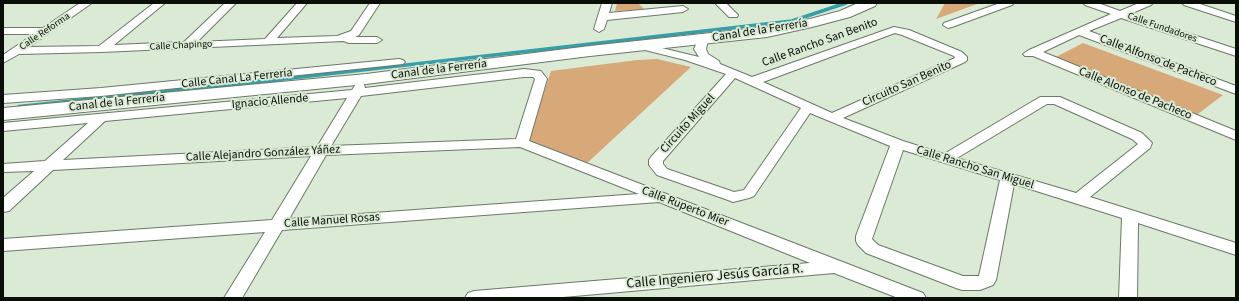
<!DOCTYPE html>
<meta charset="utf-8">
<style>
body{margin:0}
#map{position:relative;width:1239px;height:301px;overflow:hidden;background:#daead5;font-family:"Source Sans 3",sans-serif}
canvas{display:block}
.frame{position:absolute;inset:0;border:4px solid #090e07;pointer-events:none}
</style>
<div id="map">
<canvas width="1239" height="301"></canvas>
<div class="frame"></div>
</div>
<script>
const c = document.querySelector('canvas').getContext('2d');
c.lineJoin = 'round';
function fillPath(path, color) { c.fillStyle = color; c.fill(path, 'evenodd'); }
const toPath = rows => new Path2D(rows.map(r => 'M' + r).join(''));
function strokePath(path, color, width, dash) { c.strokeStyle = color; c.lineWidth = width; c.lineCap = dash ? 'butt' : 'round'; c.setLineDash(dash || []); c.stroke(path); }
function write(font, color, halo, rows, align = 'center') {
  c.font = font + ' "Source Sans 3",sans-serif'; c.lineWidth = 4; c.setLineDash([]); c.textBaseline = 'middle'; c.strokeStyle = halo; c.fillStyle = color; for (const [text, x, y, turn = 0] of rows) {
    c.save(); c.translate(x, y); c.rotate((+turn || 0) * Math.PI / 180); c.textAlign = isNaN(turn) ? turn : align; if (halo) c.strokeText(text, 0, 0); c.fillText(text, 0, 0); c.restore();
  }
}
fillPath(toPath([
 [617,3,638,3,644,9,615,11],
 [945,3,980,3,936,19],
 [1083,43,1223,95,1194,117,1052,59],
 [657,59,691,67,585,165,527,143,551,71,637,60]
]), '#d8a978');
strokePath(toPath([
 [266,81,792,21,846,3]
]), '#369ea8', 3.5);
strokePath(toPath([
 [19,107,275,80]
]), '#369ea8', 4.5);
const street = toPath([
 [80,3,92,3,29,47,99,46,154,3,165,3,114,45,184,42,225,3,236,3,197,42,265,39,297,3,307,3,277,38,337,36,351,31,370,3,380,3,359,35,355,37,377,37,382,40,377,43,349,43,343,41,102,52,19,54,3,63,3,55,34,34,3,34,3,28,43,28,80,3],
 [602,3,612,3,609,13,683,6,688,9,683,12,607,20,604,29,599,32,594,29,602,3],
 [715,3,726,3,738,15,737,17,729,17,715,3],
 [1000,3,1014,3,1012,5,952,27,948,28,943,25,944,23,1000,3],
 [1083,3,1098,3,1120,11,1139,3,1153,3,1151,5,1130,14,1236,49,1236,56,1121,18,1089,31,1236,86,1236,94,1079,35,1043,52,1236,131,1236,140,1033,56,1025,56,1023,54,1029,50,1111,14,1085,5,1083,3],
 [1182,3,1197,3,1236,16,1236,22,1184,5,1182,3],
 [894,27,909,30,962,52,967,57,967,60,965,62,843,118,903,141,944,154,1040,97,1060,97,1142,133,1152,143,1150,148,1090,197,1236,243,1236,255,1138,223,1137,298,1119,298,1122,218,1014,184,996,280,993,285,980,290,962,290,956,288,866,253,858,245,856,241,856,236,890,146,810,113,754,196,749,198,733,202,728,200,657,175,649,165,649,160,651,157,726,74,685,60,637,48,635,46,637,44,641,43,699,57,694,49,698,40,699,38,707,38,708,40,706,49,708,54,719,61,720,64,752,77,894,27],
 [895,33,902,35,954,56,955,58,832,113,763,82,895,33],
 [735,78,801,108,744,190,734,192,667,169,663,164,663,161,735,78],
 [1047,104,1054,104,1132,139,1138,144,1076,193,957,158,1047,104],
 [903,150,1000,180,979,276,963,276,878,245,872,239,903,150],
 [399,59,403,60,405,62,403,64,101,96,3,103,3,95,101,88,399,59],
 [524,69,541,71,547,79,529,141,923,293,926,298,898,298,834,273,552,298,465,298,468,293,474,291,810,263,659,202,282,230,242,298,224,298,265,232,3,251,3,239,272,220,311,156,53,170,9,211,3,212,3,198,34,171,3,172,3,164,45,161,88,123,3,131,3,123,352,90,356,84,360,83,364,84,365,88,524,69],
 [524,77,533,77,535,79,516,139,331,146,361,96,524,77],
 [347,98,317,147,63,160,105,121,347,98],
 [520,147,639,194,289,219,326,155,520,147]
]);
const secondary = toPath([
 [858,3,877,3,875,6,850,17,812,27,767,37,590,56,366,84,3,120,3,108,366,74,590,46,767,27,810,19,840,11,858,3]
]);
strokePath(street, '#6b7966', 2);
strokePath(secondary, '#6b7966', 2);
fillPath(street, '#fff');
fillPath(secondary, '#fff');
write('10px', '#090e07', '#daead5', [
 ["Calle Fundadores",1162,28,19],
 ["Calle Reforma",45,32,-34],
 ["Calle Chapingo",181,46,-3]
]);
write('12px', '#090e07', '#daead5', [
 ["Canal de la Ferrería",760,31,-9],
 ["Calle Rancho San Benito",820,43,-20],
 ["Calle Alfonso de Pacheco",1158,61,21],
 ["Canal de la Ferrería",439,70,-7],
 ["Calle Canal La Ferrería",237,79,-6],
 ["Circuito San Benito",907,84,-24],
 ["Calle Alonso de Pacheco",1135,94,22],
 ["Ignacio Allende",270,102,-5],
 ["Canal de la Ferrería",117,103,-6],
 ["Circuito Miguel",688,124,-48],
 ["Calle Alejandro González Yáñez",263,154,-3],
 ["Calle Rancho San Miguel",975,168,17],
 ["Calle Ruperto Mier",685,207,21],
 ["Calle Manuel Rosas",332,221,-4]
]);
write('14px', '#090e07', '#daead5', [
 ["Calle Ingeniero Jesús García R.",715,277,-5]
]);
</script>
